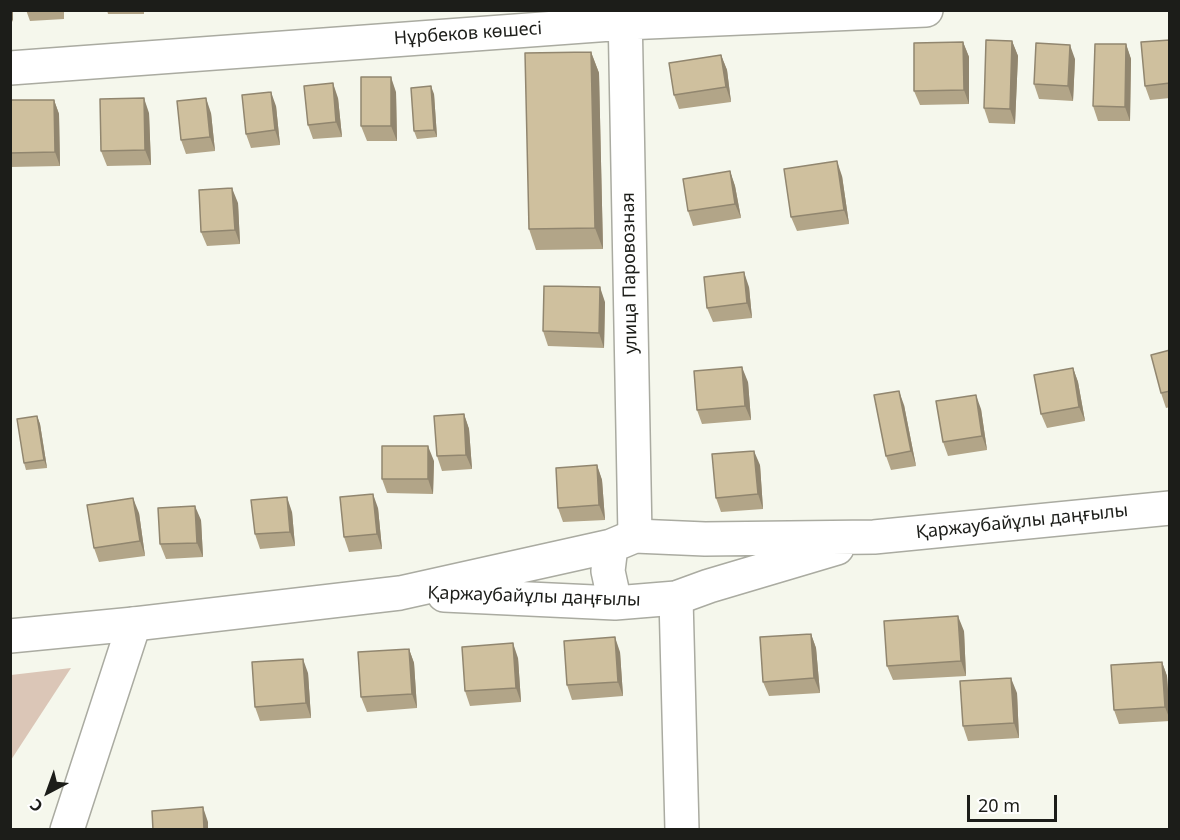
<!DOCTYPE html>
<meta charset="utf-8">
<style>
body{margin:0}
#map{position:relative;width:1180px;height:840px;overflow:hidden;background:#f5f7ec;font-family:"Noto Sans",sans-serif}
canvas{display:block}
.frame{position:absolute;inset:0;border:12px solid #1c1d19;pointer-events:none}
.north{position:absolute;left:18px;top:762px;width:60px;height:60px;-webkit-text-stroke:4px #fff;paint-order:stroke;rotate:221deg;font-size:16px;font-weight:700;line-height:24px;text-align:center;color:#1c1d19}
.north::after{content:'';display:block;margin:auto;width:21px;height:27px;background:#1c1d19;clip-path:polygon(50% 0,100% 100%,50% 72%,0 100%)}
.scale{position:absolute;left:967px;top:795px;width:90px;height:27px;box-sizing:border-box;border:3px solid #1c1d19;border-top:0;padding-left:8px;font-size:18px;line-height:21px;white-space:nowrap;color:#1c1d19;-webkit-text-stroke:4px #fff;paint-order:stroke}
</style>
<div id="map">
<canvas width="1180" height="840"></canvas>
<div class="frame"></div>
<div class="north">С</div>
<div class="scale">20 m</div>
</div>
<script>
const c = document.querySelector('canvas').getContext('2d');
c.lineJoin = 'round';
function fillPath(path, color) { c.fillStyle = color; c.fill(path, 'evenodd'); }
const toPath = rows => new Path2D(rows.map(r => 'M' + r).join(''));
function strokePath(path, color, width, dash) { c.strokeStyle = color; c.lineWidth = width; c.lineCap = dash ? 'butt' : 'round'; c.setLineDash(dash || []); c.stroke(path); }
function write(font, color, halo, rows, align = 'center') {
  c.font = font + ' "Noto Sans",sans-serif'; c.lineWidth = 4.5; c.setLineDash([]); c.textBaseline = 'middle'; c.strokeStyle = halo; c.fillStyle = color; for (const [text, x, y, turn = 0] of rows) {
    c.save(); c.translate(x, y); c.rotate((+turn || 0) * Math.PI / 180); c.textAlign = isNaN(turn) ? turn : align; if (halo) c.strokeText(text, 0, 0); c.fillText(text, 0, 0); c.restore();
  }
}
fillPath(toPath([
 [71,668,11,760,11,675]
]), '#dbc6b7');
const minor = toPath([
 [625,10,635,536],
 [10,68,625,23,926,10],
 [676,598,682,830],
 [67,830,134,624]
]);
const highway = toPath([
 [611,546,608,571,615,603],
 [444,595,615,603,676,598,709,586,837,548],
 [10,636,134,624,400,593,611,546,635,536,705,539,874,537,1170,508]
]);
strokePath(minor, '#aaaba1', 36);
strokePath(highway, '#aaaba1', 36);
strokePath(minor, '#fff', 33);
strokePath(highway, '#fff', 33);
fillPath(toPath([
 [26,10,64,10,64,19,30,21],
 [107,10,144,10,144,14,108,14],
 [1170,40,1170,98,1150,100,1145,86],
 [1012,41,1018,56,1015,124,989,123,984,108],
 [963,42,969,57,969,104,920,105,914,91],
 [1126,44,1131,59,1130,121,1098,121,1093,106],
 [591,52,599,73,603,249,536,250,529,229],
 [721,55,727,70,731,102,679,109,674,95],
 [1075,59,1073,101,1039,99,1034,84],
 [396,92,397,141,367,141,361,126],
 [434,94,437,137,417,139,414,131],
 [338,98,342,137,313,139,308,125],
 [10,100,54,100,59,114,60,166,10,167],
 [276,106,280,145,251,148,246,134],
 [149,113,151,165,107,166,101,151],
 [211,113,215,151,186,154,181,140],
 [730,171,735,186,741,218,693,226,688,211],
 [842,176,849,224,797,231,791,217],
 [238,203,240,244,207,246,201,232],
 [749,287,752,318,713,322,707,308],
 [605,302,604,348,548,346,543,331],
 [1170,350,1170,407,1166,408,1161,393],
 [1073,368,1078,382,1085,421,1047,428,1041,414],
 [748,382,751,420,702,424,697,410],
 [904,405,916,466,891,470,886,456],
 [981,409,987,450,948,456,943,442],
 [464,414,469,429,472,469,442,471,437,456],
 [37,416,40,424,47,468,26,470,24,463],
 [434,461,433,494,387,493,382,479],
 [597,465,602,480,605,520,563,522,558,508],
 [760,465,763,509,721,512,716,498],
 [378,508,382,549,349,552,344,537],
 [292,512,295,546,260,549,255,534],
 [139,513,145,556,99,562,94,548],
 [201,520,203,557,166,559,160,544],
 [964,631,966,676,893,680,887,666],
 [811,634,816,648,820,693,769,696,763,682],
 [409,649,414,663,417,708,367,712,361,697],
 [620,652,623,696,572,700,567,685],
 [518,658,521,702,470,706,465,691],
 [1162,662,1167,676,1170,721,1119,724,1114,710],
 [308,673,311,718,260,721,255,707],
 [1017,693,1019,738,968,741,963,726]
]), '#b2a588');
fillPath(toPath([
 [10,10,13,10,13,22,10,15],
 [1012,41,1018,56,1015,124,1010,109],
 [963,42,969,57,969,104,964,90],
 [1126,44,1131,59,1130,121,1125,107],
 [1070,45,1075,59,1073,101,1068,86],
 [591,52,599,73,603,249,595,228],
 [721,55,727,70,731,102,726,87],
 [391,77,396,92,397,141,391,126],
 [333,83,338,98,342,137,336,122],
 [431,86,434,94,437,137,434,130],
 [271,92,276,106,280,145,275,130],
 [144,98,149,113,151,165,145,150],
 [206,98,211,113,215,151,210,137],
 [54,100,59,114,60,166,55,152],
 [837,161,842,176,849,224,844,210],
 [730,171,735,186,741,218,735,204],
 [232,188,238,203,240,244,235,230],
 [744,272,749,287,752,318,747,303],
 [600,287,605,302,604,348,599,333],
 [742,367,748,382,751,420,745,406],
 [1073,368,1078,382,1085,421,1079,407],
 [899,391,904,405,916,466,911,451],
 [976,395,981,409,987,450,982,436],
 [464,414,469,429,472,469,466,455],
 [37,416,40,424,47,468,44,460],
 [428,446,434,461,433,494,428,479],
 [754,451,760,465,763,509,758,494],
 [597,465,602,480,605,520,599,505],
 [373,494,378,508,382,549,377,534],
 [287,497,292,512,295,546,290,532],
 [133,498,139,513,145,556,140,541],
 [195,506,201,520,203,557,197,543],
 [958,616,964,631,966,676,961,661],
 [811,634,816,648,820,693,814,678],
 [615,637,620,652,623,696,618,682],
 [513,643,518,658,521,702,516,688],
 [409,649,414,663,417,708,412,694],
 [303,659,308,673,311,718,306,703],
 [1162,662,1167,676,1170,720,1165,707],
 [1011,678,1017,693,1019,738,1014,723],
 [203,807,208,822,208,830,204,830]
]), '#91866f');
const building = toPath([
 [986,40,1012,41,1010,109,984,108,986,40],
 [1170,40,1170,83,1145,86,1141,42,1170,40],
 [963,42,964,90,914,91,914,43,963,42],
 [1036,43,1070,45,1068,86,1034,84,1036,43],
 [1095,44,1126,44,1125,107,1093,106,1095,44],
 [591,52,595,228,529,229,525,53,591,52],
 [721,55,726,87,674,95,669,63,721,55],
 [361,77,391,77,391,126,361,126,361,77],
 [333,83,336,122,308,125,304,86,333,83],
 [431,86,434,130,414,131,411,88,431,86],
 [271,92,275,130,246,134,242,95,271,92],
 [144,98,145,150,101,151,100,99,144,98],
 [206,98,210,137,181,140,177,101,206,98],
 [10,100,54,100,55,152,10,153,10,100],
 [837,161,844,210,791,217,784,169,837,161],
 [730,171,735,204,688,211,683,179,730,171],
 [232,188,235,230,201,232,199,190,232,188],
 [744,272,747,303,707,308,704,277,744,272],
 [544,286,600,287,599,333,543,331,544,286],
 [1170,350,1170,391,1161,393,1151,355,1170,350],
 [742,367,745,406,697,410,694,371,742,367],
 [1073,368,1079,407,1041,414,1034,375,1073,368],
 [899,391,911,451,886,456,874,395,899,391],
 [976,395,982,436,943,442,936,401,976,395],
 [464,414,466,455,437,456,434,416,464,414],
 [37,416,44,460,24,463,17,419,37,416],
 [382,446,428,446,428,479,382,479,382,446],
 [754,451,758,494,716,498,712,454,754,451],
 [597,465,599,505,558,508,556,468,597,465],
 [373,494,377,534,344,537,340,497,373,494],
 [287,497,290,532,255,534,251,500,287,497],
 [133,498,140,541,94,548,87,505,133,498],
 [195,506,197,543,160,544,158,508,195,506],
 [958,616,961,661,887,666,884,621,958,616],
 [811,634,814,678,763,682,760,637,811,634],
 [615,637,618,682,567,685,564,641,615,637],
 [513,643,516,688,465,691,462,647,513,643],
 [409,649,412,694,361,697,358,652,409,649],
 [303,659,306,703,255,707,252,662,303,659],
 [1162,662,1165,707,1114,710,1111,665,1162,662],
 [1011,678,1014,723,963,726,960,681,1011,678],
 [203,807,204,830,153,830,152,811,203,807]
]);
fillPath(building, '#cfc09e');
strokePath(building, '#91866f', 1.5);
write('18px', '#1c1d19', '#fff', [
 ["Нұрбеков көшесі",468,34,-4],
 ["улица Паровозная",630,273,-91],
 ["Қаржаубайұлы даңғылы",1022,522,-6],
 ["Қаржаубайұлы даңғылы",534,597,2]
]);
</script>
